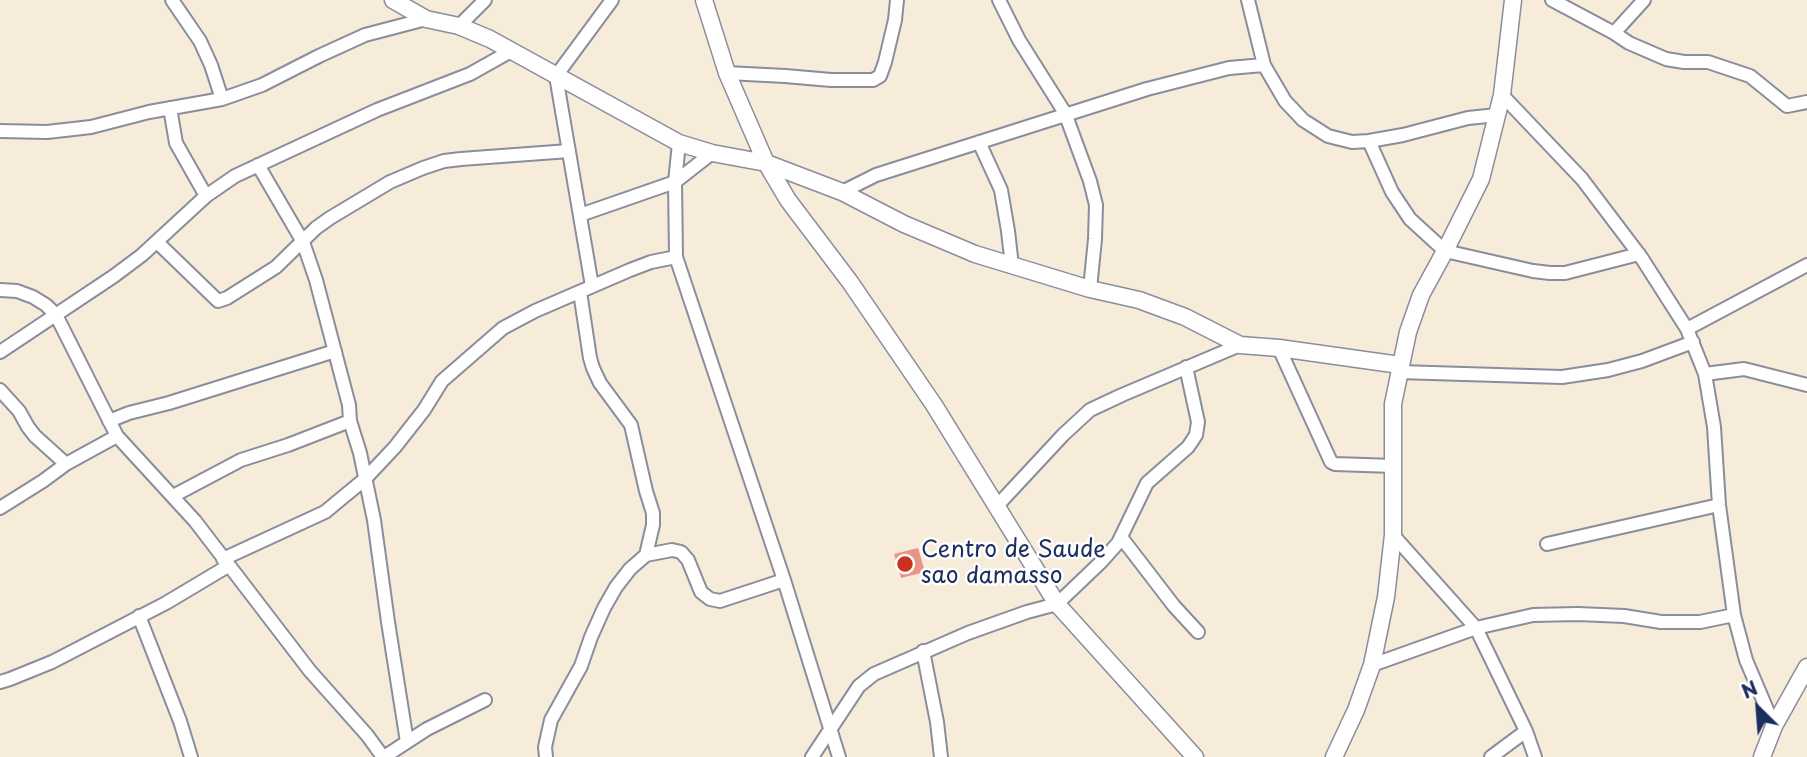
<!DOCTYPE html>
<style>
body{margin:0}
#map{position:relative;width:1807px;height:757px;overflow:hidden;background:#f7ebd9;font-family:"Playpen Sans",sans-serif}
canvas{display:block}
.north{position:absolute;left:1723px;top:673px;width:70px;height:70px;-webkit-text-stroke:5px #fff;paint-order:stroke;rotate:335deg;font-size:19px;font-weight:700;line-height:28px;text-align:center;color:#1b2f5e}
.north::after{content:'';display:block;margin:auto;width:24px;height:32px;background:#1b2f5e;clip-path:polygon(50% 0,100% 100%,50% 72%,0 100%)}
</style>
<div id="map">
<canvas width="1807" height="757"></canvas>
<div class="north">N</div>
</div>
<script>
const c = document.querySelector('canvas').getContext('2d');
c.lineJoin = 'round';
function fillPath(path, color) { c.fillStyle = color; c.fill(path, 'evenodd'); }
const toPath = rows => new Path2D(rows.map(r => 'M' + r).join(''));
function strokePath(path, color, width, dash) { c.strokeStyle = color; c.lineWidth = width; c.lineCap = dash ? 'butt' : 'round'; c.setLineDash(dash || []); c.stroke(path); }
function write(font, color, halo, rows, align = 'center') {
  c.font = font + ' "Playpen Sans",sans-serif'; c.lineWidth = 5; c.setLineDash([]); c.textBaseline = 'middle'; c.strokeStyle = halo; c.fillStyle = color; for (const [text, x, y, turn = 0] of rows) {
    c.save(); c.translate(x, y); c.rotate((+turn || 0) * Math.PI / 180); c.textAlign = isNaN(turn) ? turn : align; if (halo) c.strokeText(text, 0, 0); c.fillText(text, 0, 0); c.restore();
  }
}
fillPath(toPath([
 [918,548,925,572,901,578,894,554]
]), '#e99487');
const minor = toPath([
 [172,0,200,41,211,65,222,99],
 [999,0,1019,40,1065,113,1090,181,1096,205,1095,239,1090,289],
 [1248,0,1264,65,1285,101,1303,120,1328,136,1352,142,1369,141,1403,135,1468,118,1497,115],
 [1552,0,1614,33,1629,43,1666,59,1684,62,1708,62,1750,76,1787,106,1807,102],
 [459,26,485,0],
 [1614,33,1644,0],
 [727,73,785,76,831,80,873,80,880,76,885,62,895,20,897,0],
 [1502,95,1582,179,1641,257,1687,329,1705,374,1714,427,1719,505,1734,615,1746,660,1774,726],
 [170,108,176,143,206,196],
 [0,131,47,132,91,127,149,112,222,99,262,85,319,56,365,35,426,19],
 [1369,141,1392,192,1410,219,1445,251,1533,271,1550,273,1565,273,1639,254],
 [979,142,1001,190,1008,231,1012,266],
 [679,143,675,182,676,257,784,580,839,757],
 [258,165,303,242,316,280,349,405,350,421,360,453,374,520,388,622,407,742],
 [842,192,876,175,1147,89,1229,68,1264,65],
 [580,215,675,182,712,153],
 [157,242,218,301,227,298,276,267,316,228,330,218,390,182,423,168,444,161,461,159,569,151],
 [592,286,556,76,612,0],
 [0,290,17,291,33,297,46,305,56,315,117,436,195,521,310,671,367,735,383,757],
 [580,292,590,358,593,368,600,383,631,425,646,491,653,513,653,525,646,555],
 [1687,329,1807,265],
 [1279,348,1331,462,1335,464,1393,466],
 [0,352,114,276,142,255,206,196,235,176,377,110,470,74,511,51],
 [1399,372,1562,377,1608,370,1642,361,1693,342],
 [1705,374,1744,369,1807,385],
 [0,390,19,411,28,427,35,436,66,464],
 [109,421,129,413,169,403,335,351],
 [173,496,241,460,288,445,350,421],
 [996,507,1063,435,1090,410,1122,395,1240,345],
 [0,508,43,481,66,464,117,436],
 [1393,535,1476,628,1526,731,1535,757],
 [1121,537,1174,606,1198,632],
 [1547,544,1719,505],
 [223,559,325,512,365,479,395,447,424,410,442,381,503,328,535,311,630,270,651,262,676,257],
 [139,616,180,721,191,757],
 [923,651,937,722,941,757],
 [1372,665,1476,628,1533,615,1578,614,1624,616,1661,622,1700,622,1734,615],
 [0,682,10,679,52,662,166,603,228,566],
 [384,757,427,729,485,700],
 [546,757,545,747,551,720,581,666,591,637,604,608,616,587,630,569,646,555,672,550,681,552,688,560,701,592,710,599,720,601,784,580],
 [812,757,859,686,874,674,968,633,1027,612,1057,604,1101,562,1118,543,1147,483,1188,447,1196,435,1198,422,1186,367],
 [1491,757,1526,731]
]);
const tertiary = toPath([
 [393,0,426,19,459,26,490,39,679,143,712,153,766,163,842,192,904,224,975,254,1090,289,1139,300,1185,317,1240,345,1279,348,1400,365],
 [704,0,727,73,766,163,788,200,850,282,934,405,1057,604,1195,757],
 [1334,757,1356,710,1372,665,1386,597,1393,535,1393,404,1408,332,1421,295,1445,251,1481,179,1502,95,1513,0],
 [1762,757,1774,726,1807,667]
]);
strokePath(minor, '#898d9c', 16);
strokePath(tertiary, '#898d9c', 19);
strokePath(minor, '#fff', 12);
strokePath(tertiary, '#fff', 16);
for (const [x, y, r, color] of [
 [905,564,9,"#c8321e"]
]) { const dot = new Path2D(); dot.arc(x, y, r, 0, 2 * Math.PI); c.fillStyle = color; c.fill(dot); strokePath(dot, '#fff', 2.5); }
write('23px', '#1b2f5e', '#fff', [
 ["Centro de Saude",921,551],
 ["sao damasso",921,577]
], 'left');
</script>
